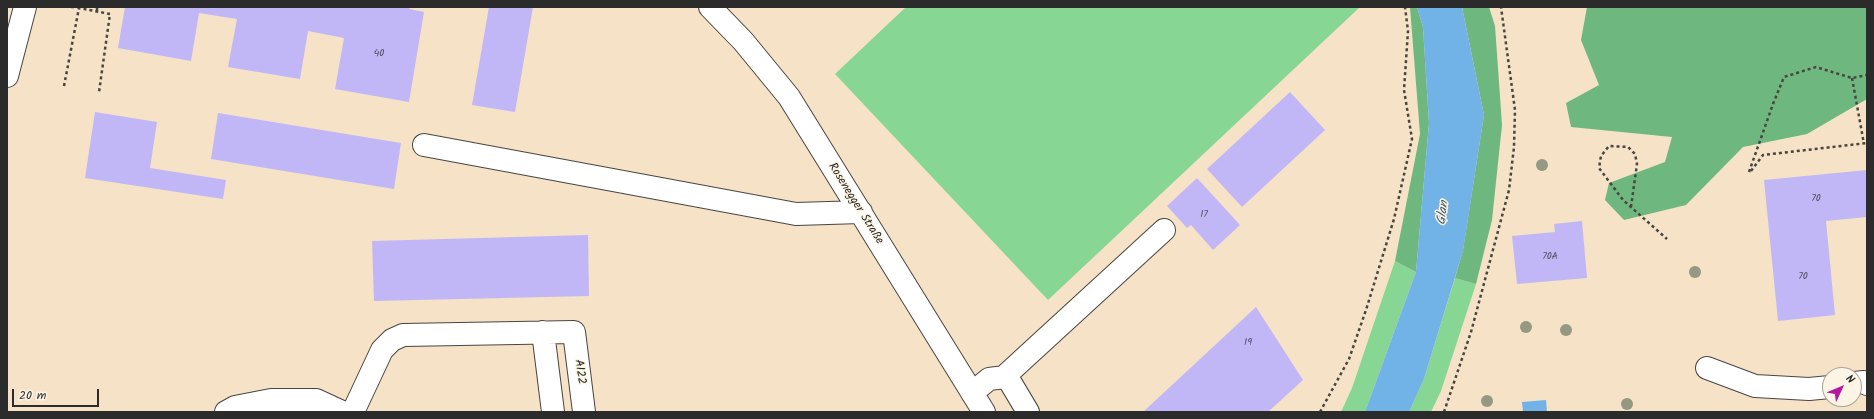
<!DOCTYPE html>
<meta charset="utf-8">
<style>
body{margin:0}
#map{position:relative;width:1874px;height:419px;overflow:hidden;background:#f5e2c7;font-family:Kalam,sans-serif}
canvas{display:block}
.frame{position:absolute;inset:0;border:8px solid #2b2b2b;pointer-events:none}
.north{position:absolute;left:1822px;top:367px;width:40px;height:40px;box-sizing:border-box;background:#fcf5e5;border:1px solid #a8a49b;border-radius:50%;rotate:46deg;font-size:11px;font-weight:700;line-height:16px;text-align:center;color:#2b2b2b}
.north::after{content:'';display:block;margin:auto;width:14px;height:18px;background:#b5179e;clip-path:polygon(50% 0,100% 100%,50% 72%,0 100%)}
.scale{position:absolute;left:12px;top:389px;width:87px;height:18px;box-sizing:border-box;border:2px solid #2b2b2b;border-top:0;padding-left:5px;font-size:12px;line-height:14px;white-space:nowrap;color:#2b2b2b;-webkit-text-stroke:3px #fcf5e5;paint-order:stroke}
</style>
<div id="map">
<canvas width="1874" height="419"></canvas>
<div class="frame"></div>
<div class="north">N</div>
<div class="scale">20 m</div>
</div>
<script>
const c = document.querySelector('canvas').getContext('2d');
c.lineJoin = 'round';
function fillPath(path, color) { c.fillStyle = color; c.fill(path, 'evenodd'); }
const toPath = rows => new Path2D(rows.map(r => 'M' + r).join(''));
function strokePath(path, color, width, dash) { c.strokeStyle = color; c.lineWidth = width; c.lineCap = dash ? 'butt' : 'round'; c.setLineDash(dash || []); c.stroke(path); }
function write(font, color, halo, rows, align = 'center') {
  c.font = font + ' Kalam,sans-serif'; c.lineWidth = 3; c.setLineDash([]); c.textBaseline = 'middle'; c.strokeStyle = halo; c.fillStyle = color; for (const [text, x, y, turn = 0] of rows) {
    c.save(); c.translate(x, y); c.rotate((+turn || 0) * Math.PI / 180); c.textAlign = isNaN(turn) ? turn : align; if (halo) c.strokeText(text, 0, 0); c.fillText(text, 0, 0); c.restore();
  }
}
fillPath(toPath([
 [906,7,1360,7,1048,300,835,74],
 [1395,261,1416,272,1365,412,1341,412,1352,388],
 [1455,278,1476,284,1441,391,1431,412,1409,412,1424,379]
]), '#88d694');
fillPath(toPath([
 [1410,7,1417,7,1423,27,1429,123,1416,272,1395,261,1420,134],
 [1462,7,1489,7,1495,26,1502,125,1492,220,1476,284,1455,278,1463,250,1484,115],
 [1587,7,1867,7,1867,99,1807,134,1743,147,1686,205,1624,220,1605,200,1609,183,1665,162,1672,137,1571,127,1566,103,1599,85,1581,40]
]), '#6eb77e');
fillPath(toPath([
 [1417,7,1462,7,1484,115,1463,251,1424,379,1409,412,1365,412,1416,272,1429,123,1423,27],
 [1546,400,1547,412,1523,412,1522,402]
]), '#71b3e6');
fillPath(toPath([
 [125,7,410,7,409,9,424,12,409,102,335,89,344,38,308,31,300,79,228,67,237,19,199,13,191,61,118,48],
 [489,7,533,7,515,112,472,105],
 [1290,92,1325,130,1242,207,1207,169],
 [95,112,157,122,150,168,226,180,223,199,85,178],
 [218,113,401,143,394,189,211,159],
 [1867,170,1867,217,1826,221,1835,315,1778,321,1764,180],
 [1197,178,1240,225,1213,250,1191,225,1187,228,1167,206],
 [1582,221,1587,278,1517,284,1512,236,1555,232,1554,224],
 [588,235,589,296,374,301,372,241],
 [1256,307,1303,380,1268,412,1143,412]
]), '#c1b7f6');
const minor = toPath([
 [710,7,743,41,789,97,984,412],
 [7,76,25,7],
 [424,145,796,214,861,212],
 [543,332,553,412],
 [1707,368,1755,386,1809,389,1830,387],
 [1854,383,1864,382,1867,384],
 [972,393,989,379,1005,377],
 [226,412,235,407,271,400,316,400,342,412],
 [353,412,382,350,392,340,403,335,574,332,584,412],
 [1028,412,1006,375,1164,230]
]);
strokePath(minor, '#494642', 24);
strokePath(toPath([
 [71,7,79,7],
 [97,11,97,7],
 [1852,78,1864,144],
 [64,86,79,8,110,14,99,92],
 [1751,171,1763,155,1867,143],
 [1749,172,1773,104,1784,77,1816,67,1852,78,1867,75],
 [1631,207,1637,164,1635,154,1628,147,1609,146,1601,156,1599,168,1623,200,1667,239],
 [1320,412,1349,359,1366,310,1394,219,1412,139,1404,90,1408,31,1405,7],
 [1444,412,1471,332,1509,190,1514,147,1515,110,1501,7]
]), '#494642', 2.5, [3, 3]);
strokePath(minor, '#fff', 22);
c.fillStyle = '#959982';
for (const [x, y] of [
 [1542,165],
 [1695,272],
 [1526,327],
 [1566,330],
 [1487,401],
 [1627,404]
]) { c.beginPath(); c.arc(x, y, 6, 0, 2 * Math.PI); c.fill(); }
write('10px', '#504e5e', null, [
 ["40",379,54],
 ["70",1816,199],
 ["17",1204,215],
 ["70A",1550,257],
 ["70",1803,277],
 ["19",1248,343]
]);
write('12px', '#2b2b2b', '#fcf5e5', [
 ["Rosenegger Straße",855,204,58],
 ["A122",579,372,82]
]);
write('italic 13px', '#445b6c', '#fcf5e5', [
 ["Glan",1444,213,-82]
]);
</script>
